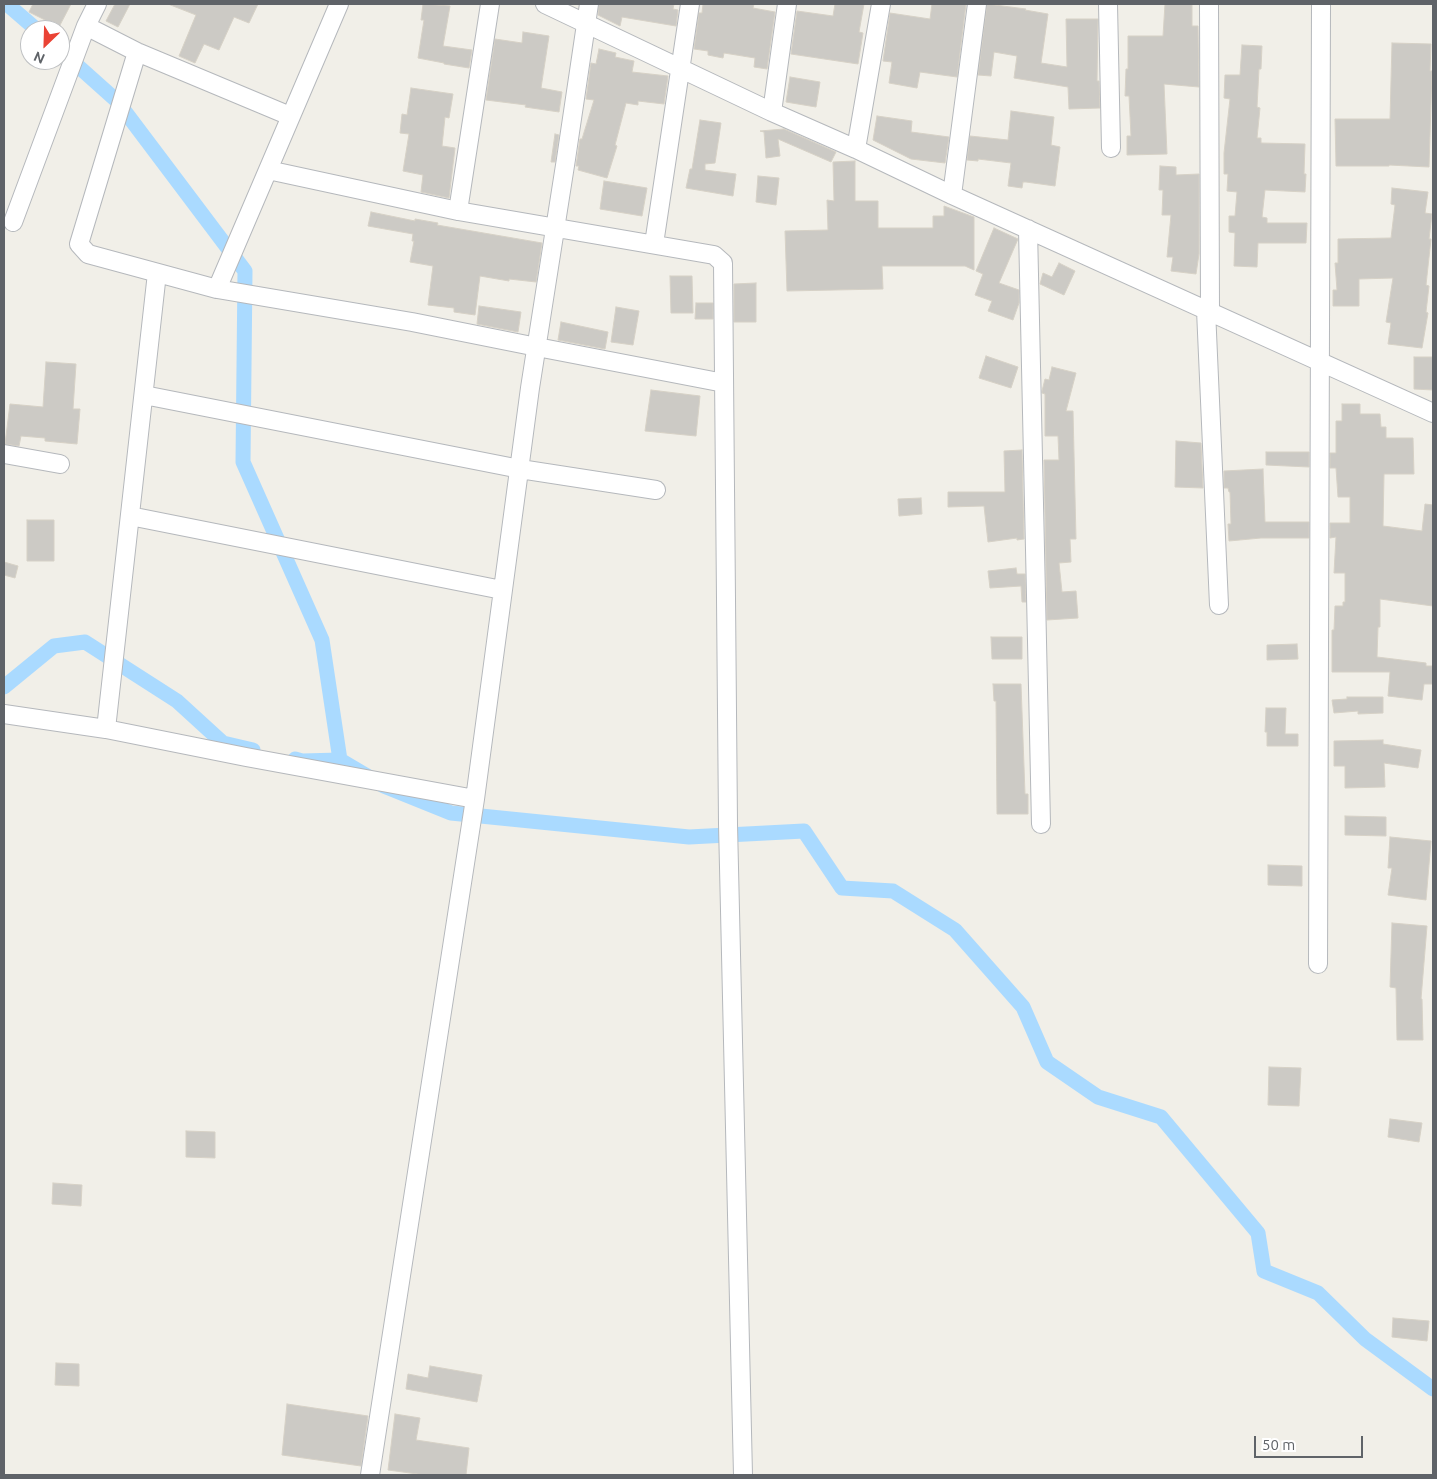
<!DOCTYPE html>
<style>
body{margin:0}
#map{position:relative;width:1437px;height:1479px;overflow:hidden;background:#f1efe8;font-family:Ubuntu,sans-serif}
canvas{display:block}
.frame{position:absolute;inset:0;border:5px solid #5f6368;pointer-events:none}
.north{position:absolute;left:20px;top:20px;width:50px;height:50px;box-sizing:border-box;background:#fff;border:1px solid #bfc1c3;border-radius:50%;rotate:204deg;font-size:14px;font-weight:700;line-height:20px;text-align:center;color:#5f6368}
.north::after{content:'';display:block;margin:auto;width:18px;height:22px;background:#ea4335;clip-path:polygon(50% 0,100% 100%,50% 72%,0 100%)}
.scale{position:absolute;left:1254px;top:1436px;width:109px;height:22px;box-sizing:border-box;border:2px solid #5f6368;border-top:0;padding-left:6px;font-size:15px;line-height:18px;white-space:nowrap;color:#5f6368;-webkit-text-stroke:4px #fff;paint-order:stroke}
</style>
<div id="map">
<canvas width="1437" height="1479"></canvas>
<div class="frame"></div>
<div class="north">N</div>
<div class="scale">50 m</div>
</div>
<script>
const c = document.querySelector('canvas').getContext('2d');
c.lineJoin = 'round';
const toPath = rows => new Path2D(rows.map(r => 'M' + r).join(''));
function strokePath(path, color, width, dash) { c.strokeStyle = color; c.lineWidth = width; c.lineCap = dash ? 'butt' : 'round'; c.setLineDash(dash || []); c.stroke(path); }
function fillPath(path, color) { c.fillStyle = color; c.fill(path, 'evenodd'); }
strokePath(toPath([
 [7,4,37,30],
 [60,50,117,101,245,271,243,462,322,640,340,760],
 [4,687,54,646,85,642,177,701,223,743,253,750],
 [295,759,302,761,340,760,384,786,451,813,689,837,804,831,842,888,893,891,955,930,1023,1007,1047,1062,1098,1097,1161,1117,1258,1233,1264,1271,1318,1293,1365,1339,1433,1389]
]), '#aadaff', 15);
const building = toPath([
 [33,4,71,4,59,27,29,12,33,4],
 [115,4,130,4,118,27,106,21,115,4],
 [168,4,258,4,249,23,234,17,219,50,204,44,195,63,179,56,196,15,168,4],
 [423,4,450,6,443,46,472,50,469,68,444,64,444,63,418,58,424,20,421,20,423,4],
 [599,4,674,4,673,9,678,10,676,26,622,17,620,26,598,15,599,4],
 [703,4,754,4,753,8,775,12,767,69,754,67,755,58,724,53,723,58,708,55,708,51,694,49,699,13,702,13,703,4],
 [835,4,864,4,859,32,863,33,858,64,791,54,797,11,833,16,835,4],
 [932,4,966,4,957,77,920,72,917,88,889,83,892,62,883,61,890,13,930,19,932,4],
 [987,4,1026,9,1025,10,1048,14,1041,63,1067,67,1066,19,1098,19,1097,81,1099,81,1100,108,1069,109,1068,87,1014,78,1017,56,994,52,991,76,978,75,987,4],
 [1165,4,1192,4,1192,26,1198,26,1199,87,1164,84,1167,154,1127,155,1127,136,1131,136,1129,96,1125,96,1126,69,1128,69,1128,36,1163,36,1165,4],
 [523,32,549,36,541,88,562,92,559,112,525,107,526,105,486,100,495,39,522,43,523,32],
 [1392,43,1431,44,1430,71,1432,71,1429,167,1389,165,1389,166,1336,166,1335,119,1390,119,1392,43],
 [1242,45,1262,46,1261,69,1259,69,1257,107,1260,108,1257,138,1261,138,1261,143,1305,144,1304,174,1306,174,1305,192,1265,190,1262,217,1267,218,1267,223,1307,223,1306,243,1258,243,1257,267,1234,266,1235,233,1229,232,1229,216,1235,216,1237,192,1227,191,1228,174,1224,174,1224,153,1230,99,1224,98,1225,75,1240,75,1242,45],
 [599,49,616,53,615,57,634,61,632,72,668,76,664,104,638,101,638,105,626,103,615,145,617,146,607,178,578,170,579,166,576,166,580,139,582,139,594,100,586,99,591,63,596,64,599,49],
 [790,77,820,82,816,107,786,102,790,77],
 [411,88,453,94,449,118,445,117,442,146,455,148,449,198,421,192,423,175,403,171,409,134,400,133,402,114,407,115,411,88],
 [1011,111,1054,117,1051,145,1060,147,1055,186,1026,182,1023,182,1022,188,1008,186,1011,163,978,159,978,161,967,160,970,136,1008,140,1011,111],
 [877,116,912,121,911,132,949,137,945,163,911,159,873,140,877,116],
 [700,120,721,123,715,163,705,164,705,170,736,174,733,196,686,188,690,169,692,169,700,120],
 [784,129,836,152,831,162,778,139,780,156,766,158,764,132,760,131,784,129],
 [555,134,559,135,555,162,551,162,555,134],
 [855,161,855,201,878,201,878,228,933,228,933,216,944,216,944,206,974,217,974,270,965,266,882,266,883,289,787,291,785,231,828,230,827,200,834,201,833,162,855,161],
 [1160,166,1176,167,1176,175,1199,174,1199,254,1196,274,1171,271,1173,257,1167,257,1171,215,1162,215,1163,190,1159,190,1160,166],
 [758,176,779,178,776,205,756,202,758,176],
 [604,181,647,188,642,216,600,209,604,181],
 [1392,188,1428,192,1425,213,1432,214,1429,239,1431,239,1426,285,1429,286,1426,312,1428,313,1422,348,1388,344,1391,323,1386,322,1393,278,1359,279,1359,306,1333,306,1333,290,1337,290,1335,263,1338,263,1338,239,1391,238,1395,205,1391,204,1392,188],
 [371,212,415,221,415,219,438,223,437,225,542,243,536,282,509,279,509,281,480,276,475,315,454,312,454,308,428,305,433,266,410,262,414,241,412,241,413,234,368,226,371,212],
 [994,228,1018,239,999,283,1019,290,1019,303,1013,320,988,311,992,301,975,295,983,274,976,271,994,228],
 [1059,263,1075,271,1064,295,1040,284,1043,273,1052,277,1059,263],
 [670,276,692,276,693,313,671,313,670,276],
 [756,283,756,322,734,322,734,284,756,283],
 [696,303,713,303,713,319,695,319,696,303],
 [479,306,521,312,518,332,477,324,479,306],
 [616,307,639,311,633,345,611,342,616,307],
 [561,322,608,332,605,349,558,340,561,322],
 [986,356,1018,367,1011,388,979,378,986,356],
 [1414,357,1433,357,1433,390,1414,389,1414,357],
 [46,362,76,364,73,409,80,409,77,444,45,441,45,438,21,436,19,446,5,444,10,404,43,407,46,362],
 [1052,367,1076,373,1066,411,1073,411,1076,539,1070,539,1071,562,1059,563,1062,592,1076,591,1078,618,1047,620,1044,460,1059,460,1058,436,1045,436,1045,394,1042,393,1042,391,1045,379,1049,380,1052,367],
 [651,390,700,396,696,436,645,431,651,390],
 [1342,404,1360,404,1360,414,1380,414,1381,427,1386,427,1386,438,1413,438,1414,474,1384,474,1383,526,1422,531,1425,504,1433,505,1433,606,1380,599,1380,627,1378,627,1377,657,1426,663,1426,666,1433,666,1433,684,1424,684,1422,700,1388,696,1390,672,1332,672,1332,630,1334,630,1335,606,1343,606,1343,602,1345,602,1345,573,1334,573,1336,537,1330,538,1330,523,1350,523,1350,497,1338,497,1336,468,1330,468,1330,453,1336,453,1336,421,1342,421,1342,404],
 [1176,441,1201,443,1203,488,1175,487,1176,441],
 [1022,450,1024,539,1017,540,1017,538,988,542,984,506,948,507,948,492,1005,492,1004,451,1022,450],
 [1266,452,1309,452,1309,467,1266,465,1266,452],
 [1263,469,1265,522,1309,522,1309,538,1261,538,1229,541,1228,524,1231,524,1230,492,1229,492,1228,488,1224,488,1224,471,1263,469],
 [921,498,922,514,899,516,898,499,921,498],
 [27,520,54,520,54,561,27,561,27,520],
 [4,562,18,566,15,578,4,575,4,562],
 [1016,568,1017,574,1025,574,1026,602,1022,602,1021,586,990,588,988,571,1016,568],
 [991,637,1022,637,1022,659,992,659,991,637],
 [1297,644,1298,659,1267,660,1267,645,1297,644],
 [993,684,1021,684,1025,794,1028,794,1028,814,997,814,996,701,994,701,993,684],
 [1347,697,1383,697,1383,713,1358,714,1358,711,1334,713,1332,700,1347,699,1347,697],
 [1266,708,1286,708,1285,734,1298,734,1298,746,1267,746,1267,732,1265,732,1266,708],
 [1383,740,1383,744,1421,750,1418,768,1384,763,1385,787,1345,788,1345,766,1334,766,1334,741,1383,740],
 [1345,816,1386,817,1386,836,1345,835,1345,816],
 [1390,837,1431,841,1426,900,1388,895,1392,868,1388,868,1390,837],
 [1268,865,1302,866,1302,886,1268,885,1268,865],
 [1392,923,1427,926,1421,999,1422,999,1423,1040,1397,1040,1396,988,1390,987,1392,923],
 [1269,1067,1301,1068,1299,1106,1268,1105,1269,1067],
 [1390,1119,1422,1123,1419,1142,1388,1137,1390,1119],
 [186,1131,215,1132,215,1158,186,1157,186,1131],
 [53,1183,82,1185,81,1206,52,1204,53,1183],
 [1393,1318,1429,1321,1427,1341,1392,1337,1393,1318],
 [56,1363,79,1364,79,1386,55,1385,56,1363],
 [430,1366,482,1375,477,1402,406,1389,408,1374,428,1378,430,1366],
 [287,1404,368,1416,361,1466,282,1455,287,1404],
 [395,1414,420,1418,416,1440,469,1448,466,1475,425,1475,388,1470,395,1414]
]);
fillPath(building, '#cccac5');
strokePath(building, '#d6d1c6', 1);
const minor = toPath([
 [545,4,772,112,856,149,952,195,1433,413],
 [1108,4,1111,148],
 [1209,4,1210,312],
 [86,26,137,52,290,116],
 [137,52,79,244,88,254,217,289,412,322,537,347,724,383],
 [772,112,787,4],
 [856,149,881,4],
 [268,170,458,211,714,255,723,263,728,824,743,1475],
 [952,195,977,4],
 [458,211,490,4],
 [13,222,86,26,97,4],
 [1028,229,1041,824],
 [654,244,690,4],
 [217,289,339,4],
 [1206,310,1219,605],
 [144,395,520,469,656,490],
 [4,454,60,464],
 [130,516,502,590],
 [4,714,106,729,246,757,475,799],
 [106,729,157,273],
 [1318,964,1321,4],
 [370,1475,475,799,530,388,566,159,589,4]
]);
strokePath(minor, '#b5b8bc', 20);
strokePath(minor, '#fff', 18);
</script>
